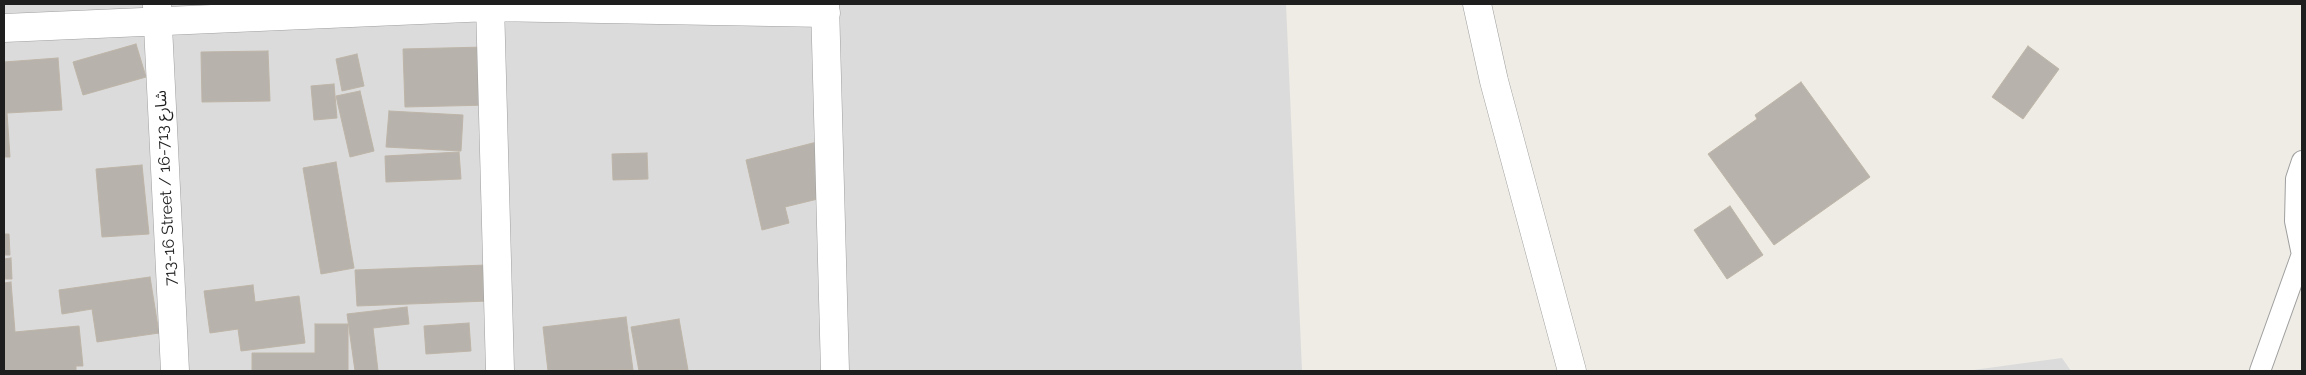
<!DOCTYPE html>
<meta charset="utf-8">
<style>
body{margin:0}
#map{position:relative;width:2306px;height:375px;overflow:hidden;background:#eeece4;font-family:Raleway,sans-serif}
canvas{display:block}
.frame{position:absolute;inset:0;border:5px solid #1e1e1e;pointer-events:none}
</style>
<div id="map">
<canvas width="2306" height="375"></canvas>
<div class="frame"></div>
</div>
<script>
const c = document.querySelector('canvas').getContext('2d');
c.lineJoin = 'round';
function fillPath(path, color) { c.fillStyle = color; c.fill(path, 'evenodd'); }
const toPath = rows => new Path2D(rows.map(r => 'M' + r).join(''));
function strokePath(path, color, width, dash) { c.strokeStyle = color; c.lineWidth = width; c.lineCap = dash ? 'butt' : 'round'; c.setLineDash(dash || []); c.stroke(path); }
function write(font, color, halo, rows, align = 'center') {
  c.font = font + ' Raleway,"Noto Sans Arabic",sans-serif'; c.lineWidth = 4.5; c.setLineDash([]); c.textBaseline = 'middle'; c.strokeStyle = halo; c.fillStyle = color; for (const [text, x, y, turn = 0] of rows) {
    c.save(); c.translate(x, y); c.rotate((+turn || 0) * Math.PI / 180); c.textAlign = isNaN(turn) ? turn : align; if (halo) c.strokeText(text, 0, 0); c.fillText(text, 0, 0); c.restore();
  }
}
fillPath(toPath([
 [4,4,1286,4,1302,371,4,371],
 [2062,358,2071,371,1966,371]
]), '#dbdbdb');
const building = toPath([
 [136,44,146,77,83,95,73,62,136,44],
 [2028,46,2059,69,2023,119,1992,97,2028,46],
 [486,47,489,105,405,107,403,49,486,47],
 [268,51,270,101,202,102,201,52,268,51],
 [357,54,364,86,342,91,336,59,357,54],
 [58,58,62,110,7,113,10,157,4,157,4,62,58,58],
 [1801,82,1870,177,1774,245,1708,154,1757,119,1755,115,1801,82],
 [334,84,337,118,314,120,311,86,334,84],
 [360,91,374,151,350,157,336,96,360,91],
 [389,111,463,115,461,151,386,147,389,111],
 [817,142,830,196,785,207,789,223,762,230,746,160,817,142],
 [459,152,461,179,386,182,385,156,459,152],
 [647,153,648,179,613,180,612,154,647,153],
 [336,162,354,268,321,274,303,168,336,162],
 [142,165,149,234,102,237,96,169,142,165],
 [1730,206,1763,255,1727,279,1694,230,1730,206],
 [4,234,9,234,10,255,4,255,4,234],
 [11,258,12,279,4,279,4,259,11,258],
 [486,265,488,301,357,306,355,270,486,265],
 [150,277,159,333,97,342,92,309,62,314,59,290,150,277],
 [11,282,15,332,79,326,83,366,76,366,76,371,4,371,4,283,11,282],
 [253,285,255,302,299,296,305,343,241,351,238,329,210,333,204,291,253,285],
 [407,307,409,324,373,328,378,371,355,371,347,314,407,307],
 [626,317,633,370,548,371,543,327,626,317],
 [679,319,688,370,639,371,631,327,679,319],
 [469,323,471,351,426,354,424,326,469,323],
 [315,324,348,324,348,371,252,371,252,353,315,353,315,324]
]);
fillPath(building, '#b7b2ab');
strokePath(building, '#beb5a8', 1);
const lane = toPath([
 [2302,255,2295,221,2296,179,2302,161],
 [2260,371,2302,254]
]);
const street = toPath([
 [490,4,500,371],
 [825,4,835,371],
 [1477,4,1494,81,1572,371],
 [157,6,175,371],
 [4,28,490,7,826,13]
]);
strokePath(lane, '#9f9f9f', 22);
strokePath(street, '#9f9f9f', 29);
strokePath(lane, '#fff', 20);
strokePath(street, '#fff', 28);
write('16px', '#1e1e1e', '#fff', [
 ["713-16 Street / شارع 713-16",166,188,-93]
]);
</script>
